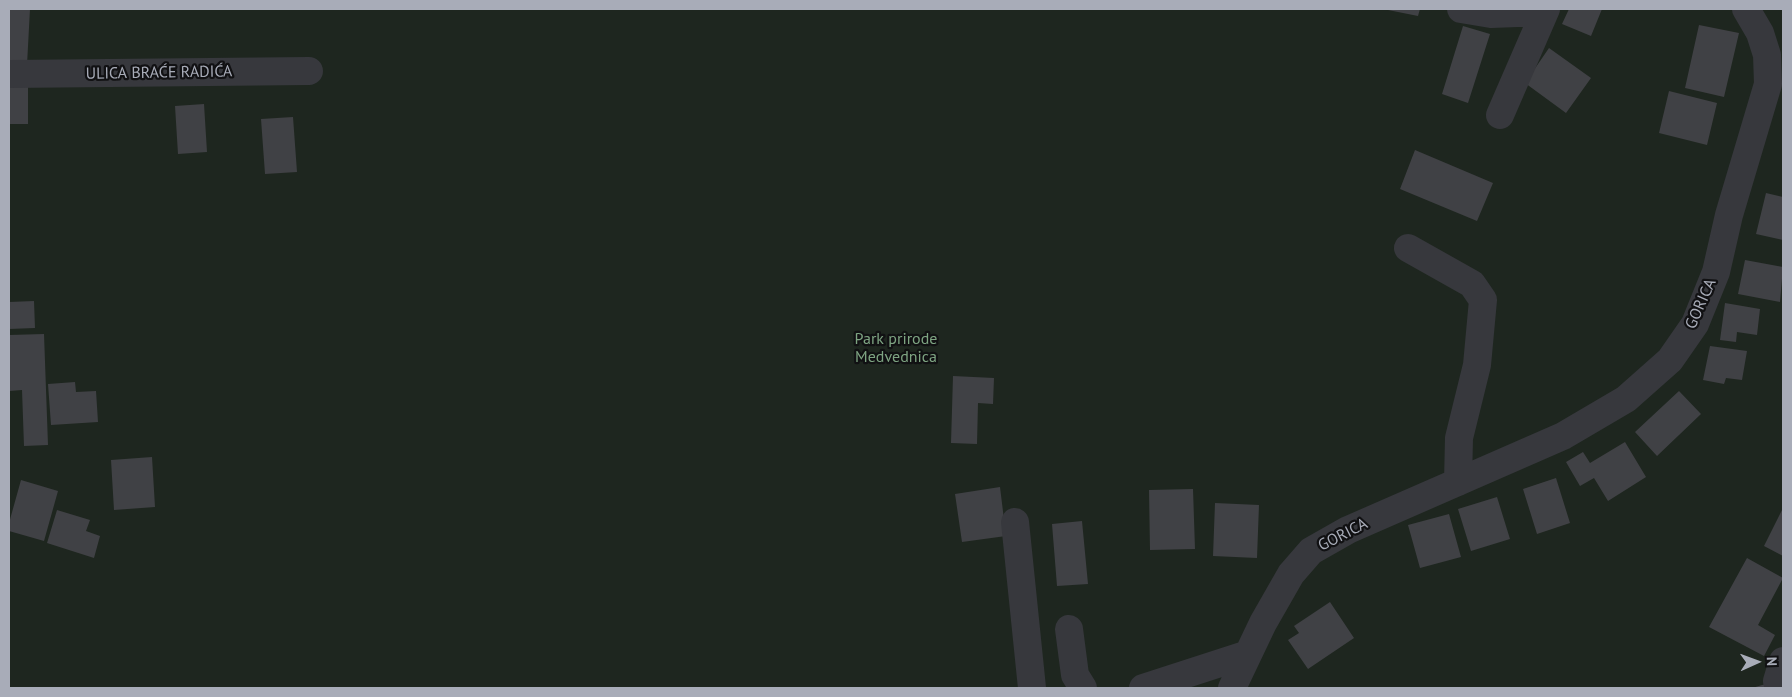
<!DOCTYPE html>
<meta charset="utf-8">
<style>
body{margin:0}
#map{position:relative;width:1792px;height:697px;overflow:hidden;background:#161618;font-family:"PT Sans",sans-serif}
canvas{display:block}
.frame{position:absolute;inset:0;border:10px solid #a8acb8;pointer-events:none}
.north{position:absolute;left:1732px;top:637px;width:50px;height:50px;-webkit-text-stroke:4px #111113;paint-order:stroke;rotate:88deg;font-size:14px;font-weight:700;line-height:20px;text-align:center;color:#a8acb8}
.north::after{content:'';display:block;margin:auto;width:18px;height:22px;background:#a8acb8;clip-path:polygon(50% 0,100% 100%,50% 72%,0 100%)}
</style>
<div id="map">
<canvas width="1792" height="697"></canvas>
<div class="frame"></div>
<div class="north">N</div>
</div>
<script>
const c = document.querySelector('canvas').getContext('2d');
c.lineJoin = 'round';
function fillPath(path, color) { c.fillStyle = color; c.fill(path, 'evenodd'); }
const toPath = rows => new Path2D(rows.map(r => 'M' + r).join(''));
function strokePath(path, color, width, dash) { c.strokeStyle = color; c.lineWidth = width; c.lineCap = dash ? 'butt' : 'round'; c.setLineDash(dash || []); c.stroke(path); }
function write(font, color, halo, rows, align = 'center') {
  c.font = font + ' "PT Sans",sans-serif'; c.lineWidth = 4.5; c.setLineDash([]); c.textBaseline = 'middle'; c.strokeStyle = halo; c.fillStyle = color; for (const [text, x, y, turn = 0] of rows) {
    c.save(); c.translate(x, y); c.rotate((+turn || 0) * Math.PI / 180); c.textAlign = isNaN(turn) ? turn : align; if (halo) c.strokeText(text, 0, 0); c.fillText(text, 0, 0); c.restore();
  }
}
fillPath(toPath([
 [9,9,1783,9,1783,688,9,688]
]), '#1e261f');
fillPath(toPath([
 [9,9,30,9,27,65,9,64],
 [1383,9,1420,9,1418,16],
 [1569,9,1602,9,1591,36,1562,24],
 [1699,25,1739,33,1724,97,1685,88],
 [1463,26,1490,34,1468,103,1442,94],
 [1549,48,1591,78,1566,113,1525,83],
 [9,85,28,85,28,124,9,124],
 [1669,91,1717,103,1707,145,1659,133],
 [204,104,207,152,178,154,175,106],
 [293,117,297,172,265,174,261,119],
 [1415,150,1493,183,1477,221,1400,189],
 [1766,193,1783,197,1783,240,1756,234],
 [1745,260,1783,267,1780,302,1738,294],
 [34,301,35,328,9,329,9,302],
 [1725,303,1760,309,1757,335,1737,332,1736,342,1720,340],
 [44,334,48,445,24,446,22,390,9,391,9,335],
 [1710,346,1747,351,1742,380,1726,378,1724,384,1703,380],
 [953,376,994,378,993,404,978,403,977,444,951,443],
 [75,382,76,392,96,391,98,422,51,425,48,384],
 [1679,391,1701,414,1657,456,1635,432],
 [1625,442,1646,477,1608,501,1594,478,1580,486,1566,462,1583,452,1590,463],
 [152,457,155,507,114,510,111,460],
 [1556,478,1570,523,1537,534,1523,489],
 [21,480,58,491,44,541,9,531,9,523],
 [1000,487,1006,536,962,542,955,494],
 [1193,489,1195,549,1150,550,1149,490],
 [1497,497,1510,539,1471,551,1458,509],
 [1215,503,1259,505,1257,558,1213,556],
 [1783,508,1783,556,1764,546],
 [57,510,90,520,86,531,100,536,94,558,47,543],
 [1449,514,1461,557,1420,568,1408,525],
 [1082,521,1088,584,1057,586,1052,524],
 [1747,558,1783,578,1758,625,1775,635,1764,656,1709,627],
 [1330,602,1354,638,1308,669,1288,640,1299,633,1294,626],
 [1769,683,1770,688,1752,688]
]), '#404145');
strokePath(toPath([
 [1461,9,1491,14,1544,12],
 [9,74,309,71],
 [1500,115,1546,9],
 [1408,248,1472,284,1483,300,1477,365,1459,438,1458,482],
 [1015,522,1032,688],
 [1069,629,1075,675,1083,688],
 [1143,688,1248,654],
 [1232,688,1263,623,1291,574,1311,551,1348,530,1563,436,1626,399,1670,360,1695,324,1716,272,1729,215,1768,84,1767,55,1760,33,1746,9],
 [1779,688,1777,681,1783,661]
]), '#37383d', 28);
write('16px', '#a8acb8', '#111113', [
 ["ULICA BRAĆE RADIĆA",159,73,-1],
 ["GORICA",1701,304,-66],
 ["GORICA",1343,535,-27]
]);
write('16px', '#7ea482', '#111113', [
 ["Park prirode",896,339],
 ["Medvednica",896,357]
]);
</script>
